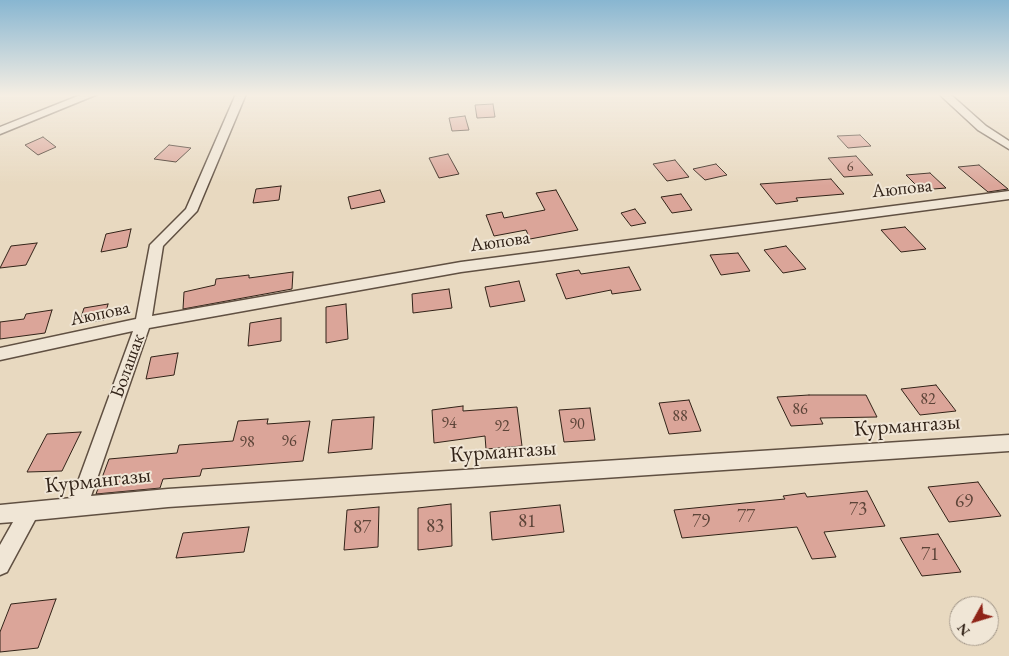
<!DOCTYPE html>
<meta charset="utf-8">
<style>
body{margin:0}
#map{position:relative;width:1009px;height:656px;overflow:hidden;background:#e8d9c0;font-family:"EB Garamond",serif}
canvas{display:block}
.north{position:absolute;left:949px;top:596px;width:50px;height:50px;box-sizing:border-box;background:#f0e6d6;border:1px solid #a4988a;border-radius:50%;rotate:231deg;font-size:14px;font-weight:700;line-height:20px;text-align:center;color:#322318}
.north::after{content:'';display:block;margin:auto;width:18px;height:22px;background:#8f2418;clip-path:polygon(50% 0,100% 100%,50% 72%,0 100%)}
</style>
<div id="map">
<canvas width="1009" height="656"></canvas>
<div class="north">N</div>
</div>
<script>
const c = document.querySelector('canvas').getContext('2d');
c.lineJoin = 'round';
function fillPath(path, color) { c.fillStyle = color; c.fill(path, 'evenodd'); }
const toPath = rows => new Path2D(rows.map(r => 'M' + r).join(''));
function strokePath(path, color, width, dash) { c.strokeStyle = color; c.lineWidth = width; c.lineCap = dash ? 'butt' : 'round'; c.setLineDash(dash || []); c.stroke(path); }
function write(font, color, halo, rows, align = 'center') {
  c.font = font + ' "EB Garamond",serif'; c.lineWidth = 4; c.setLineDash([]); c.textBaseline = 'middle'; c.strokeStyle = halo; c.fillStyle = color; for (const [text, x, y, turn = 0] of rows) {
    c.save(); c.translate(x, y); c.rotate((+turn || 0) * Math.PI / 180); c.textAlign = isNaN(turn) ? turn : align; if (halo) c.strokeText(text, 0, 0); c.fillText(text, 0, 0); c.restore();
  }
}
const building = toPath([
 [493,104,495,117,477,118,475,105,493,104],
 [465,116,469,130,452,131,449,118,465,116],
 [860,135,871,146,848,148,837,136,860,135],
 [43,137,56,147,38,155,25,145,43,137],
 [169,145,191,148,176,162,154,159,169,145],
 [448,154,459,174,439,178,429,158,448,154],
 [856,156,873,175,844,177,828,158,856,156],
 [675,160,689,177,667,181,653,164,675,160],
 [716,164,727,175,705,180,693,169,716,164],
 [979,165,1008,189,988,192,958,167,979,165],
 [930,173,946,188,921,190,906,175,930,173],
 [831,179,844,194,796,198,798,201,776,204,760,184,831,179],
 [281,186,279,200,253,203,256,189,281,186],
 [380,190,385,202,351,209,348,197,380,190],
 [556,190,578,230,530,239,526,230,494,236,486,215,502,212,504,218,545,210,536,193,556,190],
 [681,194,692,210,672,213,661,197,681,194],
 [635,209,646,223,631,226,621,213,635,209],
 [905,227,926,249,901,252,881,230,905,227],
 [131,229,127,247,101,252,106,234,131,229],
 [37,243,26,265,0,268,11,246,37,243],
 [786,246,806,269,783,273,764,250,786,246],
 [738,253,750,271,721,275,710,255,738,253],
 [629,267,641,290,612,294,611,290,566,299,556,274,579,270,581,274,629,267],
 [293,272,292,289,183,309,184,292,215,285,216,279,249,275,249,278,293,272],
 [519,281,525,301,490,307,485,287,519,281],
 [449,289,452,308,413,313,412,294,449,289],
 [108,304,104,320,79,324,84,308,108,304],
 [346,304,348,339,326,343,326,307,346,304],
 [52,310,45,333,0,339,0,322,24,319,26,314,52,310],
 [281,318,281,341,248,346,250,323,281,318],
 [178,353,174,375,146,379,151,357,178,353],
 [936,385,956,411,920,415,901,389,936,385],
 [809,395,866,395,877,417,820,418,823,424,791,426,777,397,809,395],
 [689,400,701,431,669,434,659,403,689,400],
 [463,406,463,411,517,407,522,446,486,449,485,436,434,443,432,410,463,406],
 [590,408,595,440,564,442,559,410,590,408],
 [374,417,372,449,328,453,332,420,374,417],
 [268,419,267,424,310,421,303,461,202,469,200,476,163,479,160,488,96,494,109,459,177,453,179,445,233,441,238,421,268,419],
 [81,432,62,471,27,472,47,434,81,432],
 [978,482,1001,516,949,522,928,487,978,482],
 [867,491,885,526,824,532,836,557,812,559,797,527,682,538,674,510,785,499,783,496,805,493,807,497,867,491],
 [451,504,452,546,418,550,418,508,451,504],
 [560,505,564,532,492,540,490,512,560,505],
 [379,507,378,547,344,550,347,510,379,507],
 [249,527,244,552,176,558,183,533,249,527],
 [938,534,961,572,922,576,900,538,938,534],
 [56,599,38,648,0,652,0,632,11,604,56,599]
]);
fillPath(building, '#dba599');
strokePath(building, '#322318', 1);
const street = toPath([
 [83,94,98,94,0,134,0,127,83,94],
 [236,94,246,94,197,211,163,246,152,316,461,262,1009,191,1009,199,461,272,149,328,91,496,168,489,1009,435,1009,451,168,507,35,520,7,572,0,575,0,545,13,522,0,523,0,505,72,498,133,331,0,360,0,348,136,319,150,245,186,209,236,94],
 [939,94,950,94,986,126,1009,141,1009,149,978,130,939,94]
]);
strokePath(street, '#605042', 3);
fillPath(street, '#f0e6d6');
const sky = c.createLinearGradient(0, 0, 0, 186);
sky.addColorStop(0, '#88b6d1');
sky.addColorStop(0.51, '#f5eee3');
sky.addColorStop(1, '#f5eee300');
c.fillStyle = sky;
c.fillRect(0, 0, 1009, 186);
write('14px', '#5c4438', null, [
 ["6",850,167]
]);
write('16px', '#5c4438', null, [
 ["82",928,400],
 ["86",800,410],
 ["88",680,417],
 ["94",449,424],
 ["90",577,425],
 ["92",502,427],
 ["96",289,442],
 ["98",247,443]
]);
write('19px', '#322318', '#f0e6d6', [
 ["Аюпова",902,189,-6],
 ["Аюпова",500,242,-8],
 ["Аюпова",100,314,-12],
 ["Болашак",128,366,-70]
]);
write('19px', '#5c4438', null, [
 ["69",964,502],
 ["73",858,510],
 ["77",746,517],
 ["81",527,522],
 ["79",701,522],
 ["83",435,527],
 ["87",362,528],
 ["71",930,555]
]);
write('22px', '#322318', '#f0e6d6', [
 ["Курмангазы",907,426,-4],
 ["Курмангазы",503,452,-4],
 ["Курмангазы",98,481,-6]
]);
</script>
